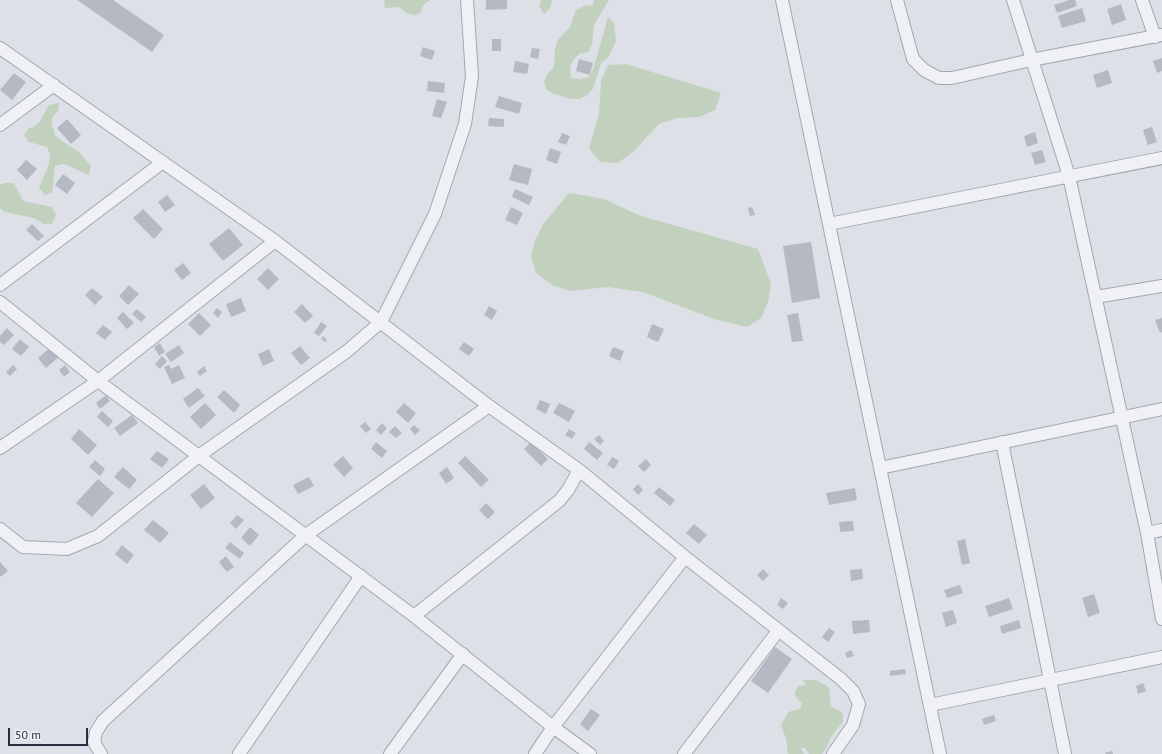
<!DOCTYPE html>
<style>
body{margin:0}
#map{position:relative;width:1162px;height:754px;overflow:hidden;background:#dde0e7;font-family:"PT Sans",sans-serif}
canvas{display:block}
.scale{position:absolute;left:8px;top:728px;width:80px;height:18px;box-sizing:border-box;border:2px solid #262d3e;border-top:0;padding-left:5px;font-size:12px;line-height:14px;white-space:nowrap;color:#262d3e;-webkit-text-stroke:3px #eceff5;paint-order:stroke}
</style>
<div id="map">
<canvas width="1162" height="754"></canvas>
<div class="scale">50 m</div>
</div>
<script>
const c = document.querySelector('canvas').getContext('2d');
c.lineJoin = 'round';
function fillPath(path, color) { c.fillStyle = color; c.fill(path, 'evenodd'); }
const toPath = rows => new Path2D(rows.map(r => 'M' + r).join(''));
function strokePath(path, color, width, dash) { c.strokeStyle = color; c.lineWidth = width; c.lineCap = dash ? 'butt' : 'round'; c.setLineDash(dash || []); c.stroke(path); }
fillPath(toPath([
 [384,0,430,0,423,5,420,13,415,15,406,13,399,7,385,8],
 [541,0,552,0,550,8,544,14,539,6],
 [594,0,609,0,594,25,592,44,588,52,579,54,573,60,570,68,571,78,580,79,589,77,593,70,608,17,614,23,616,41,608,58,601,63,593,89,587,95,580,99,571,99,554,94,546,89,544,81,548,73,554,67,555,49,558,40,570,27,576,10,584,6,593,5],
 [626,64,721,93,715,110,699,117,678,118,659,124,634,151,618,163,600,162,589,148,599,114,601,81,608,65],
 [59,103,58,111,52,117,52,126,55,135,62,141,79,152,91,166,89,175,64,164,55,166,52,192,45,195,39,188,49,164,50,155,47,147,29,142,24,135,29,128,34,127,40,121,49,105],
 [4,183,14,183,23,201,52,207,56,215,52,224,43,224,34,218,5,212,0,208,0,185],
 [569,193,604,199,641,216,758,249,771,284,768,302,761,318,747,327,714,319,643,292,607,287,571,291,554,286,536,273,531,257,535,240,544,223],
 [802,680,816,680,829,687,831,706,843,713,843,722,831,737,826,749,822,754,809,754,805,748,801,748,804,754,788,754,786,738,781,726,787,714,791,711,800,709,802,704,794,694,798,686,807,685]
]), '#c2d1be');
fillPath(toPath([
 [77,0,113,0,164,35,152,52],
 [486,0,507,0,507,9,486,10],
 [1069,0,1075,0,1077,6,1057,13,1054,5],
 [1121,4,1126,20,1112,25,1107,9],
 [1082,8,1086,21,1062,28,1058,16],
 [492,39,501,39,501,51,492,51],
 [423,47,435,51,432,60,420,56],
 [532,48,540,49,538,59,530,57],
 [1162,58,1162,71,1157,73,1153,61],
 [579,59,593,63,590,75,576,71],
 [515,61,529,64,527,74,513,72],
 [1108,70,1112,83,1097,88,1093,75],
 [14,73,26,82,12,100,0,90],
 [428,81,445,83,444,93,427,91],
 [499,96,522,103,519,114,495,107],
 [437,99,447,102,441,118,432,116],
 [489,118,504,119,504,127,488,126],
 [67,119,81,135,71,144,57,128],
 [1152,127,1157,142,1148,145,1143,130],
 [1035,132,1038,143,1027,147,1024,136],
 [562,133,570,136,566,145,558,142],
 [550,148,561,152,557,164,546,160],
 [1042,150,1046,162,1035,165,1031,153],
 [26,160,37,169,27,180,17,170],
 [514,164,532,169,528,185,509,180],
 [63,174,75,183,67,194,55,185],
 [515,189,533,197,529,205,512,197],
 [167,195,175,205,165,212,158,202],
 [511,207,523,213,517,225,505,220],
 [752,207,755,215,750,216,748,208],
 [143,209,163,229,154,239,133,218],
 [32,224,44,236,38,241,26,230],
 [229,228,243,245,223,261,209,244],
 [811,242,820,298,792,303,783,246],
 [183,263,191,273,182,280,174,270],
 [268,268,279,279,268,290,257,279],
 [129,285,139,294,128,305,119,296],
 [92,288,103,297,95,305,85,295],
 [241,298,246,311,231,317,226,304],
 [302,304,313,316,305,323,294,312],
 [489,306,497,311,492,320,484,315],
 [217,308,222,312,218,318,213,313],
 [137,309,146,317,141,322,132,314],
 [123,312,134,323,127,329,117,318],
 [199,313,211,325,200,336,188,324],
 [798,313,803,341,792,342,787,315],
 [1162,318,1162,332,1160,333,1155,320],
 [321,322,327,326,319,336,314,333],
 [652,324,664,329,658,342,647,337],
 [103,325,112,332,105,340,96,333],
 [7,328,14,335,4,345,0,342,0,336],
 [323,336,327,340,325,342,321,339],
 [20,339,29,347,21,356,12,349],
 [464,342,474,349,469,356,459,349],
 [160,343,165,352,159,356,154,347],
 [179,345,184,353,171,362,165,354],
 [300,346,310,358,301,365,291,353],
 [51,347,59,357,46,368,38,358],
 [613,347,624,351,620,361,609,356],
 [269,349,274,361,263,366,258,354],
 [162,356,167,361,160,369,155,364],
 [13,365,17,369,10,376,6,372],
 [65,365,70,372,64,377,59,370],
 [169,365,171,369,179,365,185,378,172,384,164,367],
 [204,366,207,371,200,376,197,372],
 [198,388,205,396,189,408,183,399],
 [224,390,240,405,234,413,217,397],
 [106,395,110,401,100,409,96,403],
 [540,400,550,404,546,414,536,409],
 [205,403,216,415,201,429,190,417],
 [404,403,416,413,408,423,396,412],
 [559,403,575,411,569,422,553,413],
 [102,411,113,421,108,427,97,417],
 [132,415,138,423,120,436,114,428],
 [365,422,371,429,366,433,360,426],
 [382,423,387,428,381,435,376,430],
 [414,425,420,430,415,435,410,429],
 [395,426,402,433,396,438,389,432],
 [79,429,97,445,88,455,71,439],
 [569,429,576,433,572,439,565,435],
 [599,435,604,441,600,445,594,439],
 [376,442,387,451,382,458,371,449],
 [531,442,548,459,541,466,524,449],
 [589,442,603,453,597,460,584,449],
 [157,451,169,459,162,468,150,459],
 [343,456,353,468,344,477,333,465],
 [465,456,489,480,481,487,458,463],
 [612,457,619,461,614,469,607,465],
 [646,459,651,465,644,472,638,466],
 [95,460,105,469,100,476,89,467],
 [123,467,137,480,129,489,114,477],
 [447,467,454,478,446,484,439,473],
 [309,477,314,486,298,494,293,485],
 [98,479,114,493,92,517,76,503],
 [204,484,215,498,201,509,190,495],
 [638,484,643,490,638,495,633,489],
 [659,487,675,500,670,506,654,493],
 [855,488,857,500,829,505,826,493],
 [486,503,495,512,488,519,479,510],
 [237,515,244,520,236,529,230,523],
 [153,520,169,533,160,543,144,530],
 [853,521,854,531,840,532,839,522],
 [694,524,707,535,699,544,686,533],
 [250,527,259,535,250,546,241,538],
 [965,539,970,563,962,565,957,541],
 [230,542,244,553,240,559,225,548],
 [122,545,134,555,127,564,115,554],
 [226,556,234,567,227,572,219,562],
 [0,562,8,571,0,577],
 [763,569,769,575,763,581,757,575],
 [862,569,863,579,851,581,850,570],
 [960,585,963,593,947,598,944,590],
 [1094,594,1100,613,1088,617,1082,598],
 [781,598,788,603,783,609,777,605],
 [1009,598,1013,609,989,617,985,606],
 [953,610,957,623,946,627,942,613],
 [869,620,870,632,853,634,852,621],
 [1019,620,1021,628,1002,634,1000,626],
 [829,628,835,632,828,642,822,637],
 [775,647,792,659,768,693,751,681],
 [851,650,854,656,847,658,845,653],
 [905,669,906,674,890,676,890,671],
 [1143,683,1146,691,1138,694,1136,686],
 [591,709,600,715,588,731,580,724],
 [994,715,996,721,984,725,982,719],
 [1112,751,1113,754,1106,754,1105,753]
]), '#b4b9c4');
const minor = toPath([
 [782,0,940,754],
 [897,0,913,59,924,70,939,78,952,78,1031,60,1162,35],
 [1013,0,1069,176,1147,533,1162,619],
 [1142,0,1155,37],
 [0,48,275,241,489,406,579,470,685,557,841,679,853,691,859,704,853,725,833,754],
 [0,125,54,85],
 [829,224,1162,158],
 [0,285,163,162],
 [1096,297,1162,286],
 [0,302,98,381,414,616,553,727,590,754],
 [1002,442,1065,754],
 [0,448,98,381,275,241],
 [880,468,1162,409],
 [0,529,23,547,67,549,98,536,200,455,346,352,381,322,435,214,465,124,472,76,467,0],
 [1147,533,1162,530],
 [414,616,559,501,568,490,579,470],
 [930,705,1162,657],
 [101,754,94,742,96,732,103,721,306,535,489,406],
 [239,754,361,576],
 [390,754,463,654],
 [535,754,553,727,685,557],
 [684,754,778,631]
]);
strokePath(minor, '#a2a7b1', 14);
strokePath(minor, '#eff1f5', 12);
</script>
